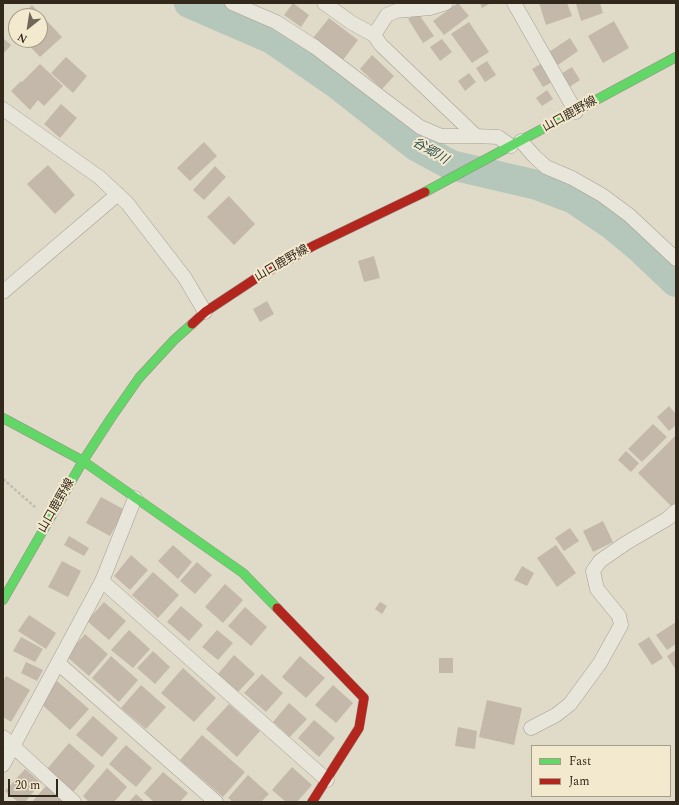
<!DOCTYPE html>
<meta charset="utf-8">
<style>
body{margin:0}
#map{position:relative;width:679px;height:805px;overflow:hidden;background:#e0dac9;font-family:Spectral,serif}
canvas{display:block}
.frame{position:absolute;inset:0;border:4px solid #33281c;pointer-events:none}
.legend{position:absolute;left:531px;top:745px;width:140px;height:52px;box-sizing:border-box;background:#f3e9ce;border:1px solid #a69c87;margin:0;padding:5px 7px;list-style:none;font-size:12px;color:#33281c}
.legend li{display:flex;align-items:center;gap:8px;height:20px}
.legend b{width:20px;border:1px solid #a69c87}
.north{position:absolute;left:8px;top:8px;width:40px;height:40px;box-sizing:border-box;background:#f3e9ce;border:1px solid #a69c87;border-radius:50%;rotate:210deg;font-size:11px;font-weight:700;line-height:16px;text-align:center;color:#33281c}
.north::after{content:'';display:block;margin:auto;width:14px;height:18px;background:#706659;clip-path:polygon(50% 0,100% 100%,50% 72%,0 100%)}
.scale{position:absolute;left:8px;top:779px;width:50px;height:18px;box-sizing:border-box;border:2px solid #33281c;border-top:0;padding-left:5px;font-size:12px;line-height:14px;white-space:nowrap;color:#33281c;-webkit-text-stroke:3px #f3e9ce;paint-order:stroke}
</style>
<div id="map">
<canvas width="679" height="805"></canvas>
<div class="frame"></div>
<ul class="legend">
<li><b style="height:5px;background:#63d668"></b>Fast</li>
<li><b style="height:5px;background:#b3261e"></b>Jam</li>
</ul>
<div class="north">N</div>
<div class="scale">20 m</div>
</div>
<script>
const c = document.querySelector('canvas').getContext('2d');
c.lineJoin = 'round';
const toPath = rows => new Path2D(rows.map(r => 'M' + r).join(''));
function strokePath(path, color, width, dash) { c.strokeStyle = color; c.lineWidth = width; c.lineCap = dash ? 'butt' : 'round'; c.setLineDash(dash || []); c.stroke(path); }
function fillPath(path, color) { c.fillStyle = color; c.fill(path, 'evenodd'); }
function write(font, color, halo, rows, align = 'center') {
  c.font = font + ' Spectral,"Noto Sans JP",serif'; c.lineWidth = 4; c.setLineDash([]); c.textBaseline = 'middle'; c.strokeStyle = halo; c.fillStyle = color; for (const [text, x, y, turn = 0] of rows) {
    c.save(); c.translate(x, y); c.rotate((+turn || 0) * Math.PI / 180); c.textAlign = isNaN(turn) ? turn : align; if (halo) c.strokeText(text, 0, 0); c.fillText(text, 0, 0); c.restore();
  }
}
strokePath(toPath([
 [189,3,272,39,337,84,416,146,451,165,537,185,574,199,611,224,640,248,676,282]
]), '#b5c6bb', 30);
fillPath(toPath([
 [293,3,309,15,301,27,284,15],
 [458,3,469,16,444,35,433,21],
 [480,3,491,3,482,8],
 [539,3,567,3,572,16,546,25],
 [578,3,600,3,603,13,581,21,576,4],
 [32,5,62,37,40,57,24,40,40,40,40,16,20,16],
 [418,13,434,36,423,43,408,19],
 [329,18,358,40,343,60,313,38],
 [16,20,16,31,10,25],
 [614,21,629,48,603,63,588,36],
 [469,22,489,52,472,63,451,34],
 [3,38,11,45,3,54],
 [570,38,578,51,558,65,549,52],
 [442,39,452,52,440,61,430,47],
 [372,55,394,76,382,89,360,69],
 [66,57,87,76,73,93,51,73],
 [487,61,496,75,485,82,476,68],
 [542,63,554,81,543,87,532,69],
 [40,64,63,86,44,106,38,100,30,110,11,91,21,81,22,82],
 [572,67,580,80,568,88,559,75],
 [469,73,476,82,465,91,458,81],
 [547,90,553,99,542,106,536,98],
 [61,104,77,118,60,138,44,124],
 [204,142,217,156,190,181,177,168],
 [48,165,75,195,55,214,27,184],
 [215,166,226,177,204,200,193,190],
 [229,196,255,224,234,245,207,217],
 [374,256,380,278,364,282,358,261],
 [267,301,274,314,260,322,253,309],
 [669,406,676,414,676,425,669,431,657,417],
 [653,424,667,437,642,462,628,449],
 [675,436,676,437,676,504,673,508,638,473],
 [626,451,639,463,631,472,618,460],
 [101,497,125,510,110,536,86,523],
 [603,521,613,542,593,552,583,531],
 [570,528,579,541,564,551,555,538],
 [69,536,89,548,84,556,64,545],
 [173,545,192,562,178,579,158,561],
 [556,545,576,573,557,587,537,558],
 [131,555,148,570,130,590,114,576],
 [62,561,81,571,68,597,48,587],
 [197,562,212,575,195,594,180,581],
 [522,566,534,573,527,586,514,580],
 [153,572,179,595,158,618,132,595],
 [225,584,243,600,223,623,205,607],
 [104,602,126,621,109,640,87,621],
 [380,602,387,606,382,614,375,609],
 [181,606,203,625,189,641,167,622],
 [245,607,267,627,251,646,228,626],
 [29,615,56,633,46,649,18,631],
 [676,622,676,644,667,650,656,635],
 [129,630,150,649,133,668,111,650],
 [217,630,233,643,218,660,202,647],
 [85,634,108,654,89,676,66,656],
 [21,637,43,649,35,662,13,651],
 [649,637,663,658,652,665,638,644],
 [676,650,676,670,667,656],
 [153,651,170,667,155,684,137,668],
 [234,655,255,674,238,692,218,674],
 [111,656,138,680,119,702,92,678],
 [300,656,325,678,306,698,282,677],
 [439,658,453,658,453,673,439,673],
 [26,662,43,670,37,681,21,673],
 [183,668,216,698,194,722,161,693],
 [262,674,283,693,266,712,244,693],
 [6,676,30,690,11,722,3,717,3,682],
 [57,681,89,709,70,730,39,702],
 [141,685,166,707,146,729,121,708],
 [333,685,353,703,336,723,315,705],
 [487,700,522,708,514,745,479,737],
 [289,703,307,719,290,737,273,722],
 [229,704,260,731,237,757,206,729],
 [93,716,118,738,102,757,76,735],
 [314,720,335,738,319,757,298,738],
 [458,727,477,731,475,749,455,746],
 [202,735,245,772,223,797,180,760],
 [69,743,95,766,73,792,47,769],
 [126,745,152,768,136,787,109,764],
 [292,767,312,785,297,802,286,802,272,790],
 [107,768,127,787,114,802,89,802,83,796],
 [25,769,41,783,25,802,18,802,5,791],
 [163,772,188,793,180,802,154,802,144,793],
 [248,775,269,794,261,802,233,802,228,798],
 [46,786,64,802,32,802],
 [136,794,145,802,129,802]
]), '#c4b8aa');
const street = toPath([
 [232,3,276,22,315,47,420,127,441,136,476,136,498,137,511,146],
 [324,3,352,23,374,35],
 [446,3,430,8,396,11,387,15,374,35,381,45,476,136],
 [514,3,576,112],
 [3,109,99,177,127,203,185,278,205,312],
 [521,141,534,156,546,167,572,178,602,195,629,215,676,259],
 [3,292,118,194],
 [102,581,327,780],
 [58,663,216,802],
 [531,728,556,715,570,704,600,663,621,625,619,616,597,589,593,571,600,561,626,543,667,519,676,511],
 [3,737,74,802],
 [3,765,102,581,135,498]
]);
const fast = toPath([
 [425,192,676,57],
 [3,418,83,461,243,573,277,608],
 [3,600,83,461,111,418,139,378,174,340,192,324]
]);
const jam = toPath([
 [192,324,205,312,258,277,313,246,425,192],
 [277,608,364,698,359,728,312,802]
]);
strokePath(street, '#a59f93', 15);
strokePath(fast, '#958e83', 10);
strokePath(jam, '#958e83', 10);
strokePath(toPath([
 [3,479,35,507]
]), '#c1bcb2', 2.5, [3, 2]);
strokePath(street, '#e8e5db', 14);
strokePath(fast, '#63d668', 9);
strokePath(jam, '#b3261e', 9);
write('12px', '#33281c', '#f3e9ce', [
 ["山口鹿野線",570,115,-29],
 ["山口鹿野線",282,264,-30],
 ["山口鹿野線",57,506,-60]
]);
write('italic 13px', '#2c5250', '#f3e9ce', [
 ["谷郷川",430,152,30]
]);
</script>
